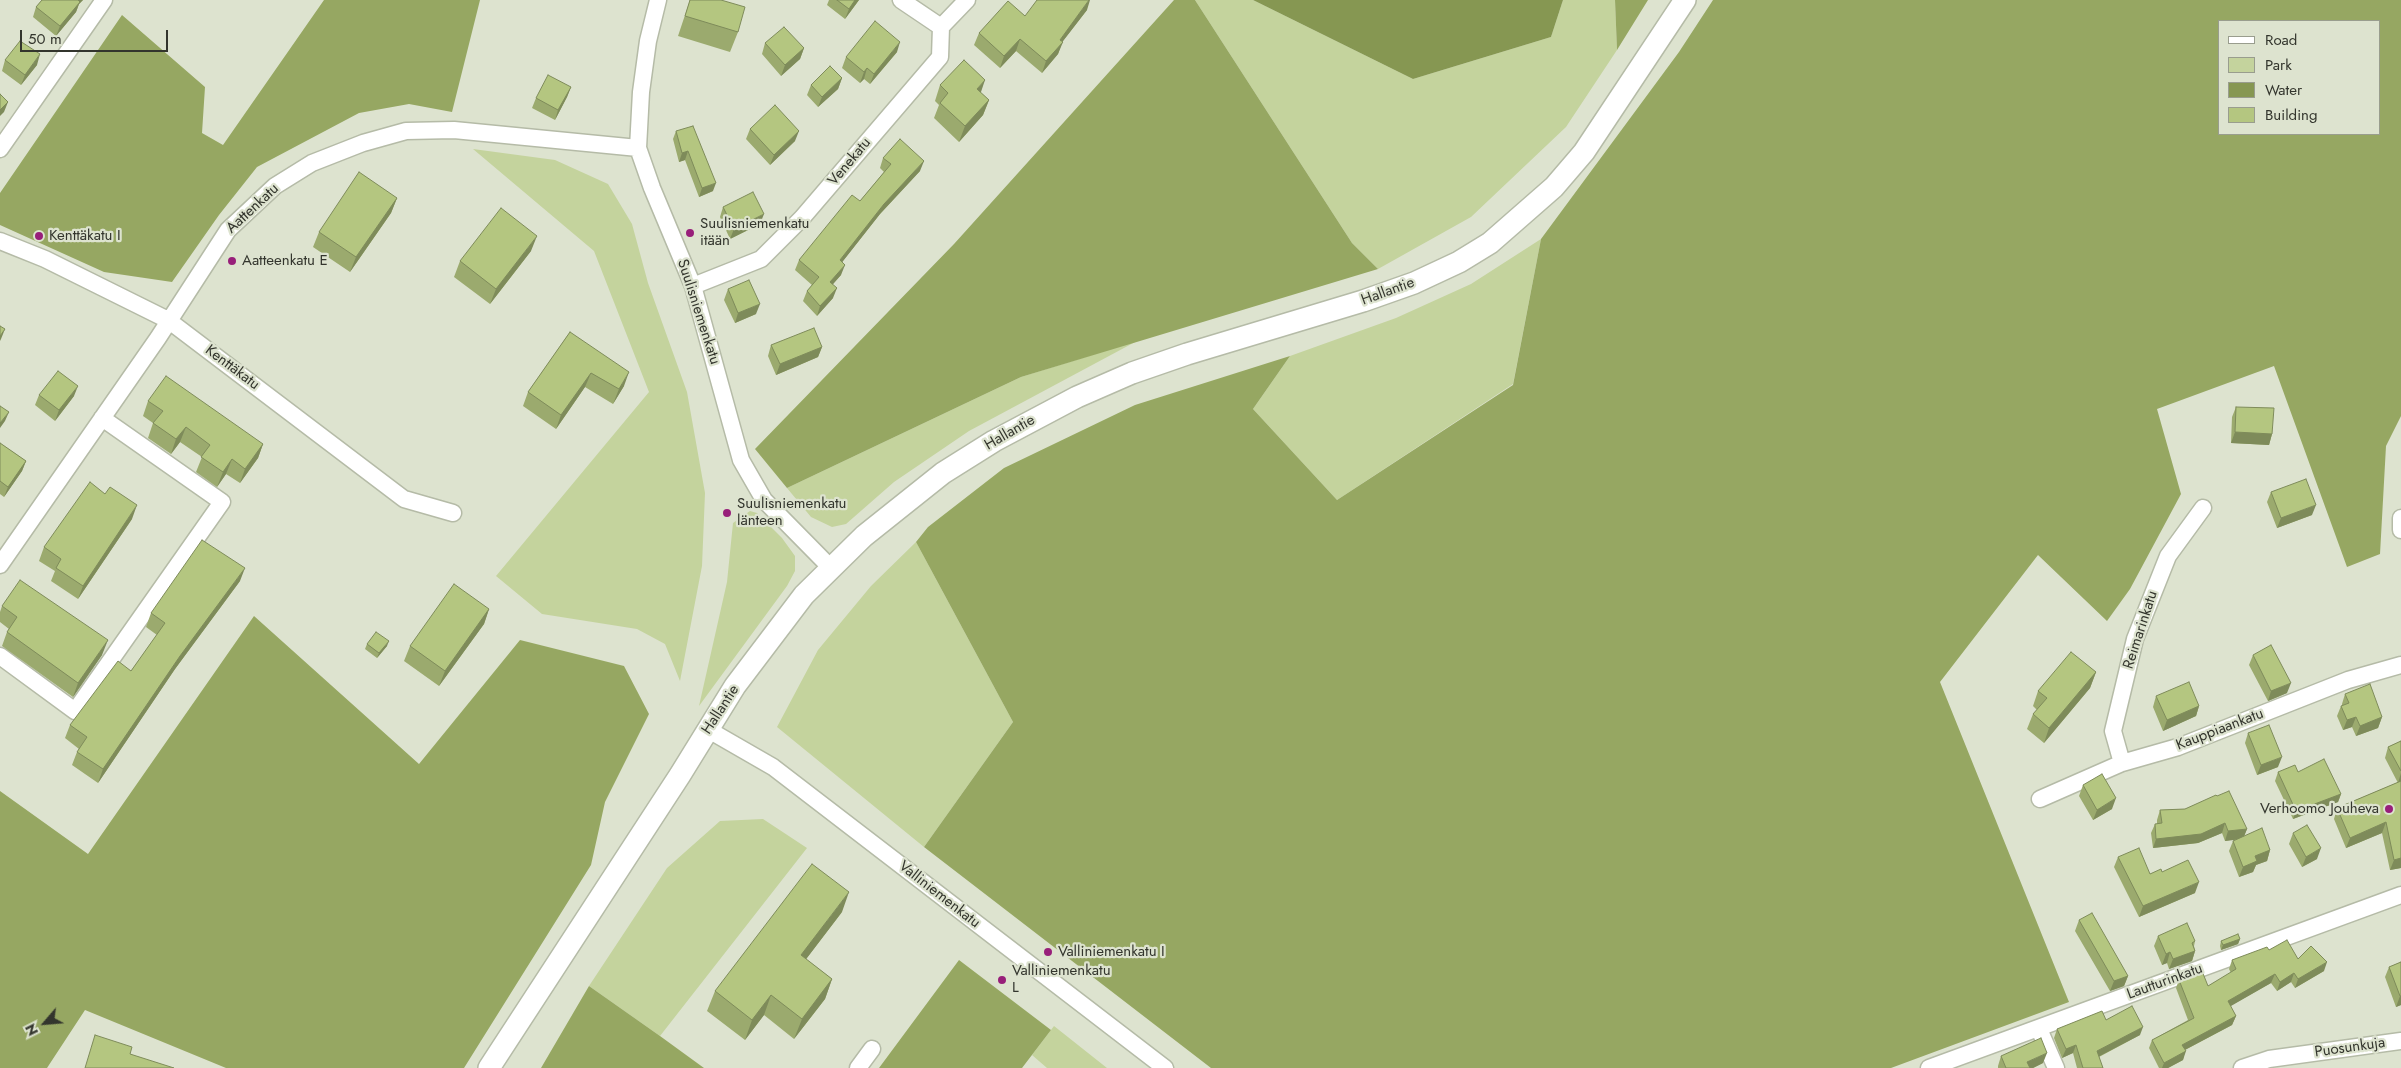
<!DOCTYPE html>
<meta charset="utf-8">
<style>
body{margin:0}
#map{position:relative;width:2401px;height:1068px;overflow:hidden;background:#dde3cf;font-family:Jost,sans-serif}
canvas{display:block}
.legend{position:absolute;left:2218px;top:20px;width:162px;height:115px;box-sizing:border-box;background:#dde3cf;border:1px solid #999d8e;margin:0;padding:6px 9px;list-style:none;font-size:15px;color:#33352d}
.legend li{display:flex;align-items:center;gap:10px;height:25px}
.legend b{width:25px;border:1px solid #999d8e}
.north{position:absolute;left:20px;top:998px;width:50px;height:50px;-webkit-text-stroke:4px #dde3cf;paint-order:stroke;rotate:243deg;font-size:14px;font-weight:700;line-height:20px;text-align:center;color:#33352d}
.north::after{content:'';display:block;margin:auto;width:18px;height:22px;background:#33352d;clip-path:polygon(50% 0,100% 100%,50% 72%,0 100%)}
.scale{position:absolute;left:20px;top:30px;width:148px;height:22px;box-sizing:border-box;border:2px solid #33352d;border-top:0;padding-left:6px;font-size:15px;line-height:18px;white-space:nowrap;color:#33352d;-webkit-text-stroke:4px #dde3cf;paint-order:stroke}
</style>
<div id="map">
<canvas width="2401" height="1068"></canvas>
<ul class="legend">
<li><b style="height:6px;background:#fff"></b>Road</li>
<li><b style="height:14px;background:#c4d39d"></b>Park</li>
<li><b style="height:14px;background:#869752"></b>Water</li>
<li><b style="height:14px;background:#b4c680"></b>Building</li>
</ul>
<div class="north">N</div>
<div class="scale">50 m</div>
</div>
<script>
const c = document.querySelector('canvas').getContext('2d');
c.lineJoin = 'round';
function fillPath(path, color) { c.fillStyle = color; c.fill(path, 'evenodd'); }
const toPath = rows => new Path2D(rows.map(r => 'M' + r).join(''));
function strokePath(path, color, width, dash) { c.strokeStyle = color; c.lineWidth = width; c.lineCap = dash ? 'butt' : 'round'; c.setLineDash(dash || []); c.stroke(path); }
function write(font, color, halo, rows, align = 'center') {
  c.font = font + ' Jost,sans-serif'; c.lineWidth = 4.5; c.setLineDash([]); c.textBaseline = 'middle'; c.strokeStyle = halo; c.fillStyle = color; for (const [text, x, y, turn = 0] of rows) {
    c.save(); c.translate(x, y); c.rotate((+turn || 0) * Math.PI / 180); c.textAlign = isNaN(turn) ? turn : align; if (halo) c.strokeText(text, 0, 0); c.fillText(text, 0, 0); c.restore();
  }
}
fillPath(toPath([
 [1195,0,1253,0,1413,79,1551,37,1563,0,1615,0,1617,50,1566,127,1471,217,1378,269,1352,243],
 [473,149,555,160,608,184,632,224,648,283,687,392,705,493,702,566,680,681,665,644,637,629,542,614,496,576,649,392,594,251],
 [1541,239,1513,384,1337,500,1253,409,1290,356,1396,318,1471,284],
 [1137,341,969,431,894,482,846,524,832,527,811,517,787,488,1021,377],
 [750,511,757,513,782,538,795,556,795,571,787,586,699,706,727,582,733,523],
 [916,542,1013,722,924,847,777,727,818,650,871,586],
 [763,819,807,848,660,1036,589,986,667,868,720,821],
 [1054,1026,1107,1068,1047,1068,1032,1055]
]), '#c4d39d');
fillPath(toPath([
 [324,0,480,0,452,112,409,104,359,113,257,167,219,215,172,282,104,272,0,225,0,193,122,15,205,87,202,133,223,145],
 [1174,0,1195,0,1352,243,1378,269,1021,377,787,488,755,449,954,244],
 [1615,0,1648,0,1617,50],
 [1713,0,2401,0,2401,416,2386,446,2380,554,2347,567,2274,366,2157,409,2181,494,2130,589,2107,621,2038,555,1940,682,2069,1002,1891,1068,1211,1068,924,847,1013,722,916,542,928,527,1004,468,1135,405,1290,356,1253,409,1337,500,1513,385,1541,239,1679,52],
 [2220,21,2380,21,2380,134,2220,134],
 [254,616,419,764,520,640,624,666,649,714,605,802,591,865,464,1068,226,1068,85,1010,47,1068,0,1068,0,791,88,854],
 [959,960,1051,1030,1022,1068,879,1068],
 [589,986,660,1036,704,1068,541,1068]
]), '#96a762');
fillPath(toPath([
 [1253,0,1563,0,1551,37,1413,79]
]), '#869752');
const minor = toPath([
 [658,0,648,41,641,92,638,148,652,188,693,286,741,460,764,500,830,567],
 [901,0,941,27],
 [0,149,104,0],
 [0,241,45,259,168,320,404,499,453,513],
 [693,286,761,259,802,218,940,57,941,27,967,0],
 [2401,518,2401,530],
 [0,565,158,338,228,230,275,186,312,163,363,143,406,131,454,130,638,148],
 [0,656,75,711,222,502,102,418],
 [707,729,773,767,1165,1068],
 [2122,763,2113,731,2135,639,2168,556,2203,508],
 [2040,799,2122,763,2178,747,2348,680,2401,665],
 [2039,1029,2056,1068],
 [858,1068,872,1049],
 [1929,1068,2401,895],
 [2242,1068,2269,1059,2401,1041]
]);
const tertiary = toPath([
 [489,1068,680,775,735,686,804,595,864,536,943,473,994,441,1077,397,1132,373,1187,354,1363,301,1414,283,1459,262,1490,243,1554,187,1584,152,1685,0]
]);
strokePath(minor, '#b5bba7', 19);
strokePath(tertiary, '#b5bba7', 24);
strokePath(minor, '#fff', 16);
strokePath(tertiary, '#fff', 21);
fillPath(toPath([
 [42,0,83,0,79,4,76,12,56,36,33,17,36,7],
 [690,0,721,0,738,32,730,52,678,36],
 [829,0,859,0,845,19,827,5],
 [1087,10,1062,42,1058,54,1042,73,1016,51,1000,68,974,45,979,33,1025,16],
 [765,43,804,48,800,59,781,76,762,54],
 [897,52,870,84,864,79,860,83,842,68,846,57],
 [5,60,37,65,21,85,2,71],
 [842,78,838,89,818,107,807,95,811,85],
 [940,85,981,93,989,100,983,115,959,142,934,118,939,105,935,101],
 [571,87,567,97,555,120,532,108,536,98],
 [750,129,795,141,770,165,746,139],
 [676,131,713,191,699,197,685,160,679,162,673,139],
 [883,158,920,171,880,214,842,262,841,275,833,284,833,298,817,316,803,301,807,291,812,285,795,270,799,260,860,201,884,172,880,168],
 [397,198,391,213,350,272,313,247,319,232],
 [723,207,760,224,730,239,720,217],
 [531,251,490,304,454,277,460,261],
 [728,289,756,314,735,323,724,300],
 [570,332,624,386,613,404,585,387,556,429,523,406,528,392],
 [771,345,822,347,818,357,776,375,768,356],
 [39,395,74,396,55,421,35,405],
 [148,401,263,444,258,458,240,483,226,474,217,487,196,472,202,457,180,442,171,454,148,438,153,423,143,416],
 [2236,407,2272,434,2269,445,2231,443,2232,417],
 [0,443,26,461,22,471,4,497,0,494],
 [2271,492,2312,515,2277,528,2267,502],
 [132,519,78,599,51,581,55,571,39,561,44,547],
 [240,581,175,669,98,783,72,765,77,752,79,749,65,738,70,725,131,671,157,635,146,627,151,613],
 [2,606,102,655,73,697,2,646,7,632,9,629,0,622,0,612],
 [489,609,484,624,439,686,404,661,410,646],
 [367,644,387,646,377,658,365,649],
 [2253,655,2287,693,2268,701,2249,665],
 [2096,672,2090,688,2044,743,2027,729,2033,714,2037,710,2033,706,2038,691],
 [2345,694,2382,717,2378,728,2356,736,2352,727,2343,730,2337,716,2341,706,2342,706,2342,704],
 [2156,696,2199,706,2196,716,2163,731,2153,707],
 [2248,733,2278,767,2257,775,2245,743],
 [2401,741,2401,781,2398,783,2385,758,2388,747],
 [2278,772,2298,772,2341,794,2338,802,2293,819,2275,781],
 [2401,781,2401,868,2390,870,2382,833,2346,848,2334,819,2337,808],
 [2083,785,2112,809,2093,820,2079,796],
 [2217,796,2247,829,2244,836,2270,850,2267,861,2256,865,2253,872,2239,877,2229,851,2233,841,2236,839,2225,841,2222,833,2198,843,2153,848,2151,833,2155,824,2157,824,2157,820,2160,810,2185,809],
 [2293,833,2317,859,2302,867,2289,844],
 [2118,857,2150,874,2162,872,2195,893,2139,917,2114,867],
 [842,912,806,959,832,979,825,999,794,1039,764,1015,745,1040,707,1011,715,991],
 [2079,920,2128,976,2124,986,2110,991,2075,931],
 [2158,936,2195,941,2194,946,2195,951,2192,961,2169,969,2167,963,2162,965,2154,946],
 [2240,939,2238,944,2221,950,2220,946,2221,941],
 [2269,950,2298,959,2324,971,2295,988,2291,982,2277,991,2271,983,2230,1006,2236,1016,2232,1025,2185,1050,2183,1060,2168,1068,2159,1068,2149,1048,2152,1040,2188,1020,2176,988,2179,980,2208,986,2231,973,2229,969,2232,960],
 [2401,962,2401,1005,2396,1007,2385,977,2389,967],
 [2106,1020,2140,1035,2099,1057,2103,1068,2077,1068,2073,1053,2062,1058,2054,1038,2057,1029],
 [2001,1056,2043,1063,2033,1068,1998,1068,1998,1066]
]), '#9baa6e');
fillPath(toPath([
 [77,0,83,0,79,4,76,12,56,36,60,26],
 [855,0,859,0,845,19,849,9],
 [1089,0,1090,0,1087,10,1060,45,1063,42,1058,54,1042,73,1046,61,1060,40],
 [1020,39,1016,51,1000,68,1004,56],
 [900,42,897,52,870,84,874,74],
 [804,48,800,59,781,76,785,65],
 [40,54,37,65,21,85,25,75],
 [867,68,864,79,860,83,864,72],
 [842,78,838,89,818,107,822,97],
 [985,80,980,95,977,89],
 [571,87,567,97,555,120,558,110],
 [989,100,983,115,959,142,965,126],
 [8,102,4,112,0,116,0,110],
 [799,131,795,141,770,165,774,155],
 [688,151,685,160,679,162,682,153],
 [924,161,920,171,880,214,836,270,840,260,884,204],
 [716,183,713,191,699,197,702,188],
 [397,198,391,213,350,272,356,257],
 [764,214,760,224,730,239,734,229],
 [537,236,531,251,490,304,496,289],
 [845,265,841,275,826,292,830,282],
 [837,288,833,298,817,316,820,306],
 [760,304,756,314,735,323,738,313],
 [5,329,1,339,0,341,0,336],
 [822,347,818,357,776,375,780,364],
 [629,372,624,386,613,404,619,389],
 [591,373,585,387,556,429,561,415],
 [78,386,74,396,55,421,59,410],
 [9,412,5,421,0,428,0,423],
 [186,427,180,442,171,454,176,439],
 [2235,432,2272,434,2269,445,2231,443],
 [263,444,258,458,240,483,245,469],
 [232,459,226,474,217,487,223,472],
 [26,461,22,471,4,497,8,487],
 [137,505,132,519,78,599,83,586],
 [2316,505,2312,515,2277,528,2281,518],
 [245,568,240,581,175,669,98,783,103,769,180,656],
 [489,609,484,624,439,686,445,671],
 [108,640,102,655,73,697,78,683],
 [389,641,387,646,377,658,379,653],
 [2096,672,2090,688,2044,743,2049,728],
 [2291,683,2287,693,2268,701,2271,691],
 [2199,706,2196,716,2163,731,2167,720],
 [2356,717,2352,727,2343,730,2347,720],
 [2382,717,2378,728,2356,736,2360,726],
 [2282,757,2278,767,2257,775,2261,765],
 [2401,773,2401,781,2398,783],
 [2341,794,2338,802,2293,819,2296,811],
 [2116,798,2112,809,2093,820,2097,810],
 [2386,822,2382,833,2346,848,2350,838],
 [2225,823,2222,833,2198,843,2153,848,2156,839],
 [2247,829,2243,839,2225,841,2228,831],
 [2321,848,2317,859,2302,867,2306,857],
 [2270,850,2267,861,2256,865,2253,872,2239,877,2243,867,2255,856],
 [2401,858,2401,868,2390,870,2394,860],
 [2199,882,2195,893,2139,917,2143,906],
 [849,892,842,912,794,975,801,955],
 [2240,939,2238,944,2221,950,2223,945],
 [2195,951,2192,961,2169,969,2173,959],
 [2170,952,2167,963,2162,965,2166,954],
 [2327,962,2324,971,2295,988,2298,979],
 [2294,973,2291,982,2277,991,2280,982],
 [2275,974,2271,983,2224,1010,2228,1001],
 [2128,976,2124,986,2110,991,2114,981],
 [832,979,825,999,794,1039,802,1019],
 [771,995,764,1015,745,1040,752,1020],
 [2400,996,2401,996,2401,1005,2396,1007],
 [2236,1016,2232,1025,2179,1053,2182,1045],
 [2143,1027,2140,1035,2094,1059,2097,1051],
 [2076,1045,2073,1053,2062,1058,2066,1049],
 [2186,1051,2183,1060,2168,1068,2162,1068,2164,1063],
 [2047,1053,2043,1063,2033,1068,2025,1068,2027,1062]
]), '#7e8b5a');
const building = toPath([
 [42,0,78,0,80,2,60,26,36,7,42,0],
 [690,0,721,0,745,7,738,32,685,16,690,0],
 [837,0,855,0,849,9,837,0],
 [1037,0,1089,0,1060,40,1063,42,1046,61,1020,39,1004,56,979,33,1008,1,1025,16,1037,0],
 [875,21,900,42,874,74,867,68,864,72,846,57,875,21],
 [784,27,804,48,785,65,765,43,784,27],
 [20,41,40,54,25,75,5,60,20,41],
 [964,60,985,80,977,89,989,100,965,126,940,103,948,93,940,85,964,60],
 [830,66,842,78,822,97,811,85,830,66],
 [548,75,571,87,558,110,536,98,548,75],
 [0,94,8,102,0,110,0,94],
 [775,105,799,131,774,155,750,129,775,105],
 [693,126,716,183,702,188,688,151,682,153,676,131,693,126],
 [900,139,924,161,884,204,840,260,845,265,830,282,837,288,820,306,807,291,819,277,799,260,852,195,860,201,891,164,883,158,900,139],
 [359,172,397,198,356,257,319,232,359,172],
 [753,192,764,214,734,229,723,207,753,192],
 [501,208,537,236,496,289,460,261,501,208],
 [749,280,760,304,738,313,728,289,749,280],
 [0,326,5,329,0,336,0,326],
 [814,328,822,347,780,364,771,345,814,328],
 [570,332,629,372,619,389,591,373,561,415,528,392,570,332],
 [58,371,78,386,59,410,39,395,58,371],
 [166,376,263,444,245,469,232,459,223,472,201,457,210,445,186,427,176,439,153,423,163,411,148,401,166,376],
 [0,406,9,412,0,423,0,406],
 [2236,407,2274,408,2272,434,2235,432,2236,407],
 [0,443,26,461,8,487,0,481,0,443],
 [2306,479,2316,505,2281,518,2271,492,2306,479],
 [90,482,105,494,110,487,137,505,83,586,56,568,61,559,44,547,90,482],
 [202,540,245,568,180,656,103,769,77,752,87,737,70,725,118,661,131,671,165,623,151,613,202,540],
 [20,580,108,640,78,683,7,632,17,617,2,606,20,580],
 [454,584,489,609,445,671,410,646,454,584],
 [376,632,389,641,379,653,367,644,376,632],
 [2271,645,2291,683,2271,691,2253,655,2271,645],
 [2071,652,2096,672,2049,728,2033,714,2047,698,2038,691,2071,652],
 [2189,682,2199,706,2167,720,2156,696,2189,682],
 [2370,684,2382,717,2360,726,2356,717,2347,720,2341,706,2349,703,2345,694,2370,684],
 [2269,725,2282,757,2261,765,2248,733,2269,725],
 [2401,741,2401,771,2388,747,2401,741],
 [2324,759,2341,794,2296,811,2278,772,2295,765,2298,772,2324,759],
 [2102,774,2116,798,2097,810,2083,785,2102,774],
 [2401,781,2401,858,2394,860,2386,822,2350,838,2337,808,2401,781],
 [2229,791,2247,829,2228,831,2225,823,2201,834,2156,839,2155,824,2162,823,2160,810,2185,809,2216,795,2217,796,2229,791],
 [2307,825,2321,848,2306,857,2293,833,2307,825],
 [2262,828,2270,850,2255,856,2257,861,2243,867,2233,841,2262,828],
 [2139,848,2150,874,2161,869,2162,872,2188,860,2199,882,2143,906,2118,857,2139,848],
 [812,864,849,892,801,955,832,979,802,1019,771,995,752,1020,715,991,812,864],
 [2092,913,2128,976,2114,981,2079,920,2092,913],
 [2187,923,2195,941,2192,943,2195,951,2173,959,2170,952,2166,954,2158,936,2187,923],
 [2238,934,2240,939,2223,945,2221,941,2238,934],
 [2287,940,2298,959,2311,946,2327,962,2298,979,2294,973,2280,982,2275,974,2228,1001,2236,1016,2182,1045,2186,1051,2164,1063,2152,1040,2194,1018,2179,980,2202,971,2208,986,2236,969,2232,960,2267,947,2269,950,2287,940],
 [2401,962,2401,996,2400,996,2389,967,2401,962],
 [2132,1006,2143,1027,2097,1051,2103,1068,2083,1068,2076,1045,2066,1049,2057,1029,2102,1011,2106,1020,2132,1006],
 [95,1035,132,1047,130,1054,174,1068,85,1068,95,1035],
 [2041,1038,2047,1053,2027,1062,2030,1068,2006,1068,2001,1056,2041,1038]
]);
fillPath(building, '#b4c680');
strokePath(building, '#7e8b5a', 1);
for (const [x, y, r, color] of [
 [690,233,5,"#981f7a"],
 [39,236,5,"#981f7a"],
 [232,261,5,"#981f7a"],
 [727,513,5,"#981f7a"],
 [2389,809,5,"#981f7a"],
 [1048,952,5,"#981f7a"],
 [1002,980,5,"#981f7a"]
]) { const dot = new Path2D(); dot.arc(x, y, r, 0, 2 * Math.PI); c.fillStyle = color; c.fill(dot); strokePath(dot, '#dde3cf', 2); }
write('15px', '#33352d', '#dde3cf', [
 ["Venekatu",850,162,-50],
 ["Aattenkatu",253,209,-43],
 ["Hallantie",1388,292,-20],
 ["Suulisniemenkatu",698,312,72],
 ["Kenttäkatu",232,368,37],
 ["Hallantie",1010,433,-30],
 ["Reimarinkatu",2141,630,-72],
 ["Hallantie",721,710,-57],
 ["Kauppiaankatu",2220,730,-21],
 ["Valliniemenkatu",939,895,38],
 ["Lautturinkatu",2165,982,-20],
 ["Puosunkuja",2350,1048,-8]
]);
write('15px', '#33352d', '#dde3cf', [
 ["Suulisniemenkatu",700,224],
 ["itään",700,241],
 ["Kenttäkatu I",49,236],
 ["Aatteenkatu E",242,261],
 ["Suulisniemenkatu",737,504],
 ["länteen",737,521],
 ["Verhoomo Jouheva",2379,809,"right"],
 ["Valliniemenkatu I",1058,952],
 ["Valliniemenkatu",1012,971],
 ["L",1012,988]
], 'left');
</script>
